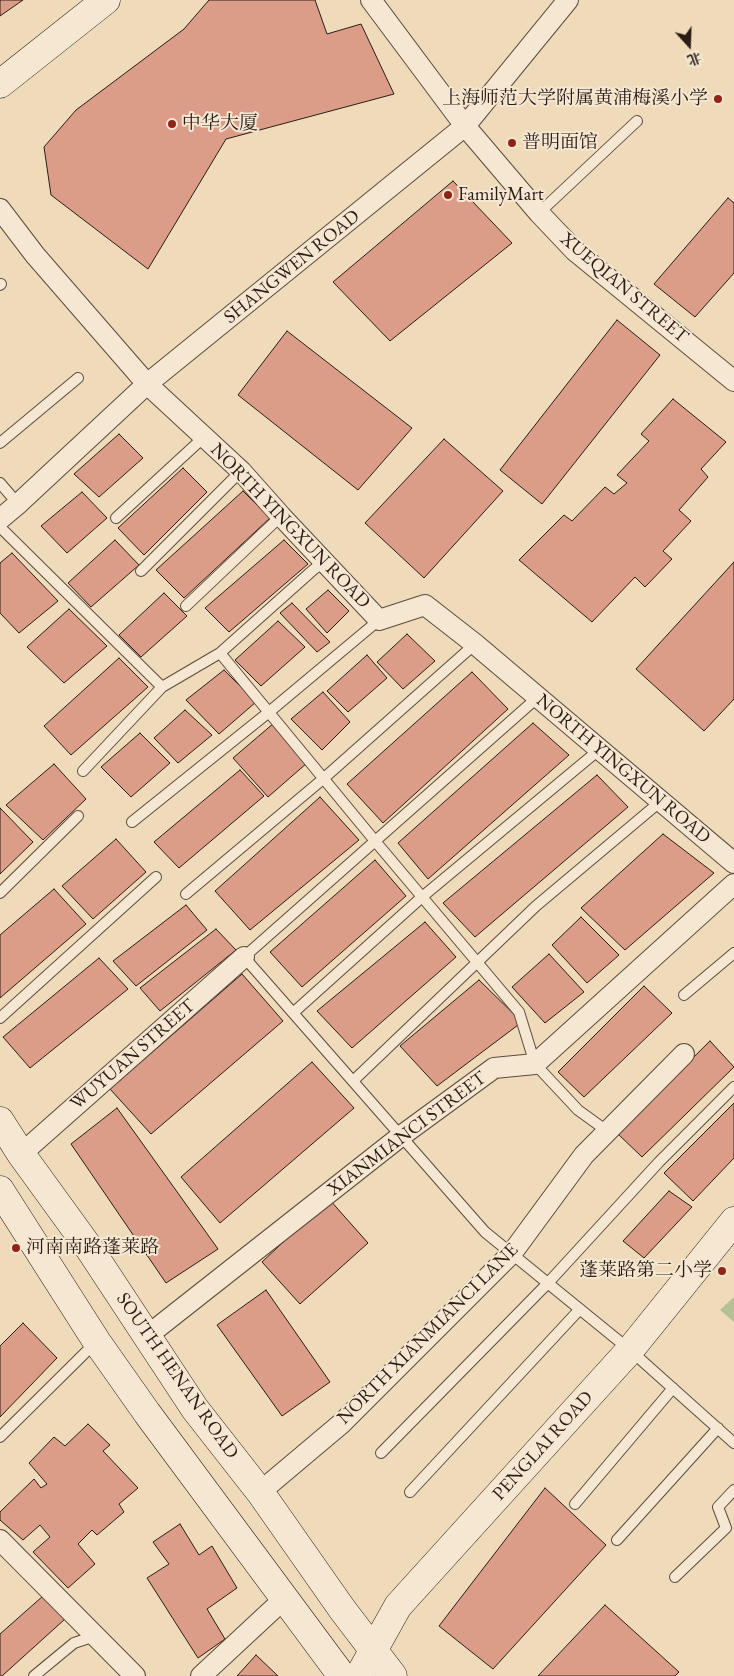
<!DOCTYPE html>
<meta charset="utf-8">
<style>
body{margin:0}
#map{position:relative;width:734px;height:1676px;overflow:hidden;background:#efdab9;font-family:"EB Garamond","Noto Serif SC",serif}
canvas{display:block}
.north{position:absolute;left:664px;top:20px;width:50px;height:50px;-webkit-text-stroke:4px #f5e7d2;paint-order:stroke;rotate:160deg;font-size:14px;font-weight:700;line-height:20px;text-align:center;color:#2a1d15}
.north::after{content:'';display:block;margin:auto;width:18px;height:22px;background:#2a1d15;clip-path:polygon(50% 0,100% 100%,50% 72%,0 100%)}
</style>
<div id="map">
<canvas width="734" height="1676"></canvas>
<div class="north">北</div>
</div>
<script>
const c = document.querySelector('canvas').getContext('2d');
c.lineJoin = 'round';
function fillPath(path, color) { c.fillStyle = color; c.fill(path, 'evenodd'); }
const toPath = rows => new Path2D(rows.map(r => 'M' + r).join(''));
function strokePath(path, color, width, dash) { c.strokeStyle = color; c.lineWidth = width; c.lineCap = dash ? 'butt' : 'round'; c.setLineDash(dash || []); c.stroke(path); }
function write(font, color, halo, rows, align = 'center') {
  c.font = font + ' "EB Garamond","Noto Serif SC",serif'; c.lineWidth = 4; c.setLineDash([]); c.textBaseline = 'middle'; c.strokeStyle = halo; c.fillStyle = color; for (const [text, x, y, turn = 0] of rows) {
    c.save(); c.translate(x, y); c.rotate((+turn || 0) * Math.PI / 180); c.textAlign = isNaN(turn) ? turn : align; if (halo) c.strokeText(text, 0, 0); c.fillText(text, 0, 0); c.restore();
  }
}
fillPath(toPath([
 [734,1297,734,1322,720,1310]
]), '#b6c092');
const building = toPath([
 [0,0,23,0,0,16,0,0],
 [209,0,315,0,327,34,361,24,394,94,226,139,148,269,51,195,44,147,76,110,184,29,209,0],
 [453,181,512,243,390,341,333,282,453,181],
 [728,198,734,203,734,273,695,317,654,284,728,198],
 [617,320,660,355,542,504,500,470,617,320],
 [287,331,412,428,358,490,238,395,287,331],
 [673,399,726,442,701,469,708,477,679,510,691,521,663,551,672,559,645,587,635,577,592,622,519,560,564,515,572,521,605,487,614,494,627,483,617,475,649,441,641,434,673,399],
 [119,434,143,458,99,497,74,474,119,434],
 [444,439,503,491,424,578,365,523,444,439],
 [183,468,207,492,144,555,118,528,183,468],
 [243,491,270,518,184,598,156,570,243,491],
 [82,492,107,518,67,553,41,526,82,492],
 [115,540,139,565,91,607,68,583,115,540],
 [284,540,308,564,229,632,205,608,284,540],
 [12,553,58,601,19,633,0,613,0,563,12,553],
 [734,562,734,699,704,731,636,669,734,562],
 [328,590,349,611,327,633,306,609,328,590],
 [164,593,187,616,141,657,119,635,164,593],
 [292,603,330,642,317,652,280,613,292,603],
 [69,609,107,646,64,683,27,647,69,609],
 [278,621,305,647,261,686,235,660,278,621],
 [407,634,435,661,403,689,377,662,407,634],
 [367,655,387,678,348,712,327,691,367,655],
 [119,658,148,687,71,755,44,726,119,658],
 [224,670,256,702,219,734,186,700,224,670],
 [472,672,508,709,383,823,347,784,472,672],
 [323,692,350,722,322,750,291,719,323,692],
 [185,710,212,735,178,763,154,738,185,710],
 [274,723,307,763,268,797,233,758,274,723],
 [533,723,569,755,428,879,398,843,533,723],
 [140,733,170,763,131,797,101,767,140,733],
 [54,764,86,799,43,840,6,805,54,764],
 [240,770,264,796,179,868,154,842,240,770],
 [597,775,628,807,475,937,443,903,597,775],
 [320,797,359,840,250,930,215,891,320,797],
 [0,808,33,842,0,874,0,808],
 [663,834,714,873,625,950,581,908,663,834],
 [116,839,146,872,93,919,62,886,116,839],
 [375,860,406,896,302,987,270,952,375,860],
 [54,889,86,924,0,998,0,935,54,889],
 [186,905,207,930,136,986,113,961,186,905],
 [581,917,619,955,587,983,552,945,581,917],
 [425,922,456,957,352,1048,317,1011,425,922],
 [216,929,236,950,160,1011,140,988,216,929],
 [549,954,584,992,545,1023,512,987,549,954],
 [99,958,128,989,30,1068,3,1037,99,958],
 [242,974,283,1021,151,1134,110,1089,242,974],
 [479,980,522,1022,437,1086,400,1046,479,980],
 [644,986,672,1013,584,1097,558,1072,644,986],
 [710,1041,734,1067,642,1157,617,1133,710,1041],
 [312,1062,354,1108,220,1223,181,1177,312,1062],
 [734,1103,734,1158,693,1201,664,1173,734,1103],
 [117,1108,218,1249,166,1283,71,1144,117,1108],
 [669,1191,692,1207,644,1258,623,1241,669,1191],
 [329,1199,368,1243,300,1304,262,1262,329,1199],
 [266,1290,330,1382,282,1416,217,1325,266,1290],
 [23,1323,57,1358,0,1417,0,1346,23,1323],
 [88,1424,110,1445,103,1451,138,1488,119,1504,124,1512,97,1535,92,1530,78,1544,95,1564,68,1588,33,1552,50,1537,40,1525,23,1540,0,1520,0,1512,34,1479,41,1488,47,1484,29,1463,54,1437,65,1446,88,1424],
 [545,1488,606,1545,493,1669,439,1626,545,1488],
 [180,1524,199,1555,212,1546,237,1588,207,1609,225,1639,198,1658,147,1578,169,1564,153,1542,180,1524],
 [43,1596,65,1619,2,1676,0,1676,0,1634,43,1596],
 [605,1605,679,1672,675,1676,538,1676,605,1605],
 [256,1655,278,1676,237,1676,256,1655]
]);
fillPath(building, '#dc9d88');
strokePath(building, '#2a1d15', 1);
const lane = toPath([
 [539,213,637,121],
 [0,285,1,284],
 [0,443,78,378],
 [0,483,18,504],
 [116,518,204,437],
 [0,527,162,687,220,653,375,841,519,1012,535,1064,578,1110,607,1131],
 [141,571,241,471],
 [186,606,281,516],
 [220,653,313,570,325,561],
 [538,697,244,957,485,1232,630,1350,734,1443],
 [83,771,162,687],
 [132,822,269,712,379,620],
 [0,893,78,816],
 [186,894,323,779,475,644],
 [684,995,734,953],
 [293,1013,422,897,600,749],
 [0,1018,156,877],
 [353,1081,536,906,661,801],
 [0,1437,96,1342],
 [381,1453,548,1283,659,1162,734,1087],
 [410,1492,580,1309],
 [575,1504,673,1388],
 [617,1540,718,1428],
 [675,1577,726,1528,718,1507,734,1490],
 [34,1676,74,1643,95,1636]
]);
const street = toPath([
 [371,0,465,126,539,213,575,251,734,381],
 [0,209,35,255,147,384,241,471,281,516,379,620,425,605,475,644,734,863],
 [0,519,18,504,147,384,465,126,568,0],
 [21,1154,244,957],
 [147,1336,401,1136,494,1068,535,1064,734,884],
 [260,1492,342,1423,512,1253,584,1155,684,1054],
 [0,1540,135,1676],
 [201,1676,285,1598]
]);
const secondary = toPath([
 [0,84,106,0],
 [0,1121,21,1154,87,1245,195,1409,260,1492,342,1609,393,1676],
 [0,1190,97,1342,147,1413,342,1676],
 [359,1676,398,1606,630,1350,734,1221]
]);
strokePath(lane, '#5b4c3e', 12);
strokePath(street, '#5b4c3e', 22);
strokePath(secondary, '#2a1d15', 29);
strokePath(lane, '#f5e7d2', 10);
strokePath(street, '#f5e7d2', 20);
strokePath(secondary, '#f5e7d2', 28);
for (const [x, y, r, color] of [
 [718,99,5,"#8f2418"],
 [172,124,5,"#8f2418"],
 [512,143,5,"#8f2418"],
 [448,195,5,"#8f2418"],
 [16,1248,5,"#8f2418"],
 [722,1271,5,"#8f2418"]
]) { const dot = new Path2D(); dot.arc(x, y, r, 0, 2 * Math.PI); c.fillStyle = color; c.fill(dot); strokePath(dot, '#f5e7d2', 2); }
write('19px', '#2a1d15', '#f5e7d2', [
 ["上海师范大学附属黄浦梅溪小学",708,99,"right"],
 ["中华大厦",182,124],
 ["普明面馆",522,143],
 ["FamilyMart",458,195],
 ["河南南路蓬莱路",26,1248],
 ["蓬莱路第二小学",712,1271,"right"]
], 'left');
write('19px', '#2a1d15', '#f5e7d2', [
 ["SHANGWEN ROAD",292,267,-39],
 ["XUEQIAN STREET",624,288,40],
 ["NORTH YINGXUN ROAD",290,526,46],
 ["NORTH YINGXUN ROAD",623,769,40],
 ["WUYUAN STREET",133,1055,-41],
 ["XIANMIANCI STREET",407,1134,-37],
 ["NORTH XIANMIANCI LANE",428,1334,-45],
 ["SOUTH HENAN ROAD",177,1376,55],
 ["PENGLAI ROAD",543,1446,-48]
]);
</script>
